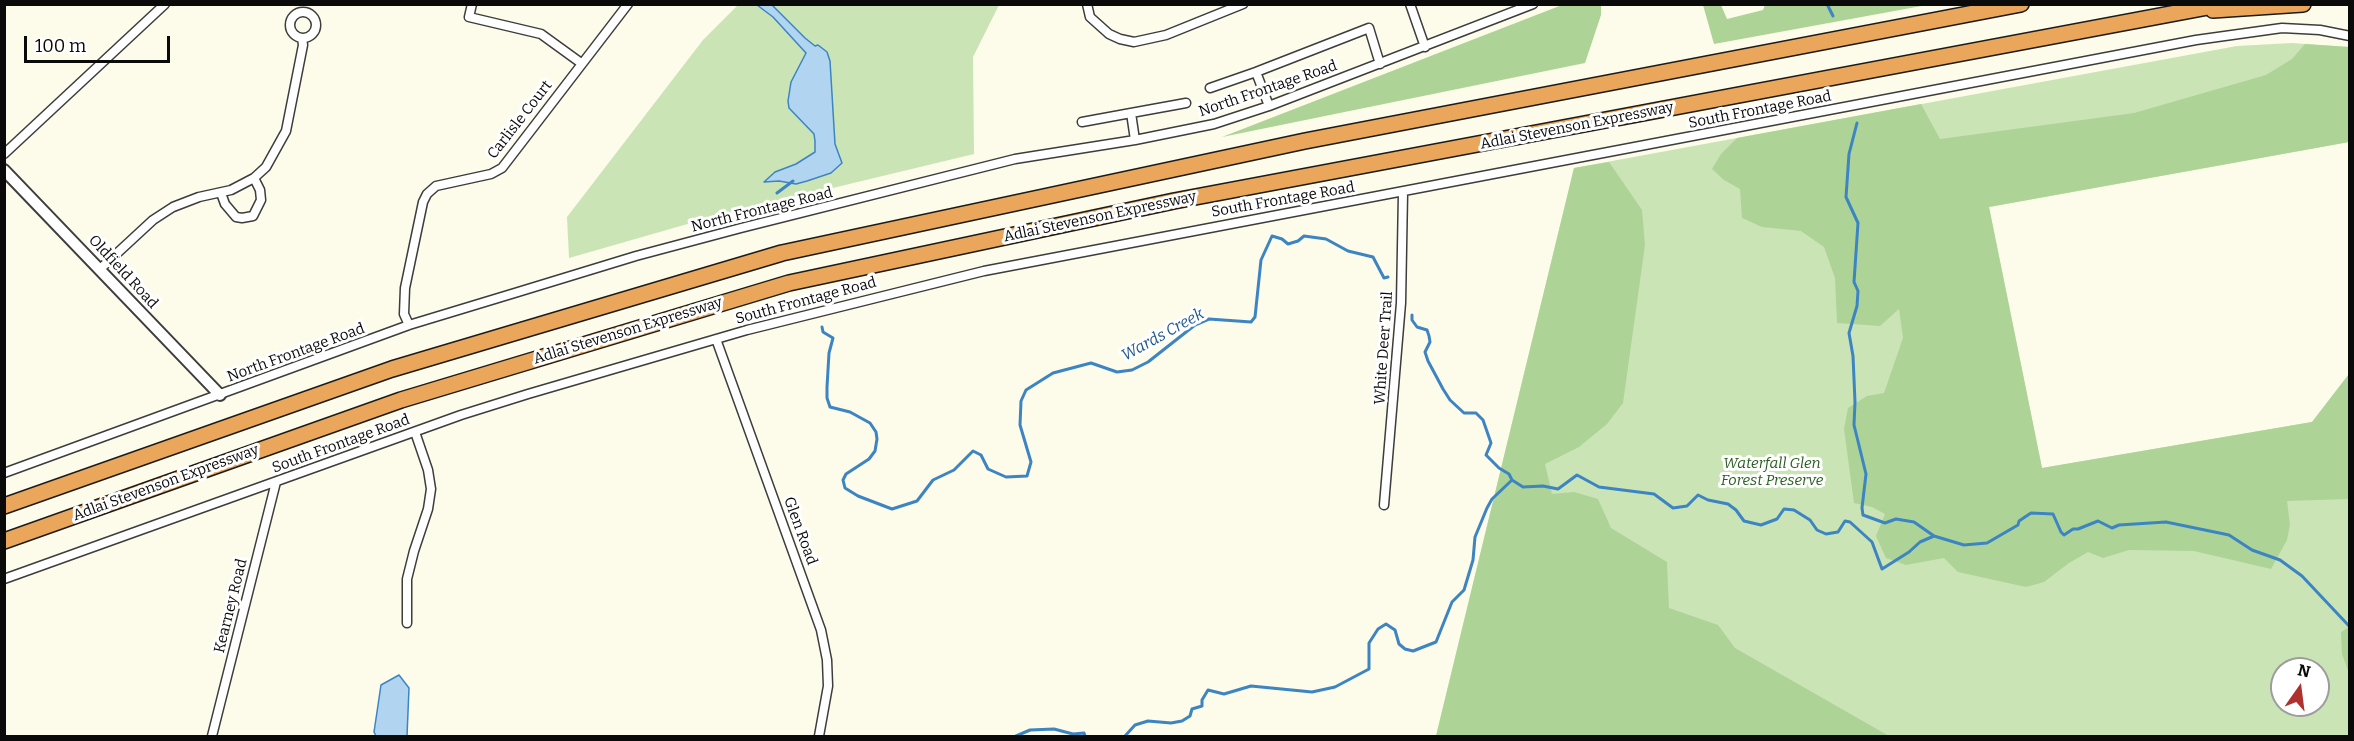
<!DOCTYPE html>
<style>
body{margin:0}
#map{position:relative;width:2354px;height:741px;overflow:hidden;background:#fdfbe9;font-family:Bitter,serif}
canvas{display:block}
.frame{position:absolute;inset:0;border:6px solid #0a0a0a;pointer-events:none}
.north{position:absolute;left:2270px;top:657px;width:60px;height:60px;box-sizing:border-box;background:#fff;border:2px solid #9d9d9d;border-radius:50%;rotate:14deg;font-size:16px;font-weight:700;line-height:24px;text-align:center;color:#0a0a0a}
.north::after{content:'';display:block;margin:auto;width:21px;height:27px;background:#af312d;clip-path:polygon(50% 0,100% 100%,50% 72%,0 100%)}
.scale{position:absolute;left:24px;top:36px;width:146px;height:27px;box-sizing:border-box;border:3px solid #0a0a0a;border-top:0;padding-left:8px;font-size:18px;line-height:21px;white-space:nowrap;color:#0a0a0a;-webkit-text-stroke:4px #fff;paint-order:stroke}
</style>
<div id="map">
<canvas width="2354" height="741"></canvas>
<div class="frame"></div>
<div class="north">N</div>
<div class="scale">100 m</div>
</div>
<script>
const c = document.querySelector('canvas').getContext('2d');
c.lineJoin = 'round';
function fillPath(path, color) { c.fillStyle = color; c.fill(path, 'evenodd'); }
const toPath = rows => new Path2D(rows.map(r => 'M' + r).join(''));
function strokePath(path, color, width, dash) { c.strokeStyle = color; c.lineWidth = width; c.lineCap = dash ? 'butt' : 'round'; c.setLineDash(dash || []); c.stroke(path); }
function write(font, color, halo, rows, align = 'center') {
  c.font = font + ' Bitter,serif'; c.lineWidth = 6; c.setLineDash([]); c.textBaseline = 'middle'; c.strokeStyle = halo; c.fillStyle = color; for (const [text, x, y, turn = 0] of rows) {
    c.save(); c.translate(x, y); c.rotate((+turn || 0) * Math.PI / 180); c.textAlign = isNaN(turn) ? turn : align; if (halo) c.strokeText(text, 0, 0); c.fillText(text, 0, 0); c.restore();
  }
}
fillPath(toPath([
 [738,5,999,5,973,57,974,154,712,217,569,258,567,217,703,40],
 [2292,43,2349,47,2349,142,1989,207,2042,468,2312,422,2349,374,2349,736,1436,736,1574,168,2237,46],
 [2282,669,2318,669,2318,705,2282,705]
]), '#cae4b6');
fillPath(toPath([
 [1562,5,1601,5,1601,15,1585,63,1222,137],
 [1703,5,1721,5,1727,19,1763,10,1765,5,1927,5,1714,44],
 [2305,44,2349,47,2349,142,1989,207,2042,468,2312,422,2349,374,2349,499,2287,501,2290,525,2287,540,2271,569,2194,551,2129,550,2103,558,2088,552,2069,563,2044,582,2026,587,1958,572,1944,558,1906,565,1886,558,1876,536,1885,514,1872,507,1854,503,1844,429,1848,408,1867,396,1884,393,1903,338,1899,309,1880,326,1837,323,1835,278,1824,247,1801,231,1762,227,1742,218,1740,189,1724,180,1712,169,1721,154,1737,138,1921,104,1940,139,2134,113,2266,75,2292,59],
 [1609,162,1642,210,1645,245,1623,403,1607,424,1579,447,1545,464,1552,494,1574,492,1598,499,1611,528,1667,562,1669,608,1718,625,1735,648,1889,736,1436,736,1574,168],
 [2349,627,2349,673,2342,654,2341,632]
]), '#add496');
const water = toPath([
 [757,5,772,5,805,38,815,46,818,45,827,52,830,61,835,144,842,163,831,173,807,181,796,184,779,181,764,182,775,172,796,164,815,152,815,141,814,134,789,108,788,101,791,82,806,53,773,17,757,5],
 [399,675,409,688,407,736,376,736,374,732,381,685,399,675]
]);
fillPath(water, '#b1d4f1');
strokePath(water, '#3d84c2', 1.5);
strokePath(toPath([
 [1827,4,1833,16],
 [1857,123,1849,154,1846,197,1858,223,1854,282,1858,291,1857,306,1849,333,1853,356,1855,402,1854,425,1866,474,1862,508,1863,515,1885,523,1896,519,1914,522,1934,536,1964,545,1987,543,2018,525,2019,521,2031,513,2053,514,2061,532,2064,535,2073,529,2078,529,2098,521,2112,528,2119,525,2166,522,2229,535,2252,550,2280,560,2302,576,2350,627],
 [777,193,793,181],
 [1412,315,1412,320,1417,327,1427,330,1429,336,1430,342,1425,352,1428,361,1443,389,1450,400,1464,413,1476,413,1483,420,1491,443,1486,455,1499,468,1509,474,1512,480],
 [822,327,823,332,833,338,829,353,827,387,827,398,830,407,850,412,870,423,876,432,877,439,875,451,869,459,846,474,843,480,845,488,858,496,892,509,917,501,933,480,954,470,973,451,981,455,988,469,1006,477,1027,476,1031,462,1020,425,1021,401,1026,390,1053,373,1091,363,1117,372,1132,370,1148,362,1195,325,1209,319,1251,322,1255,317,1261,260,1272,236,1282,239,1288,244,1298,241,1304,236,1326,239,1348,251,1373,257,1384,278,1388,277],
 [1512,480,1523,487,1543,486,1558,489,1577,475,1599,487,1654,494,1673,508,1687,506,1698,495,1708,500,1728,504,1736,510,1744,521,1761,525,1777,519,1784,509,1794,510,1810,520,1817,530,1826,534,1838,532,1845,521,1850,522,1872,542,1882,569,1909,552,1920,542,1934,536],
 [1016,736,1030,730,1054,729,1073,734,1084,733,1085,736],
 [1125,736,1135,725,1148,721,1171,723,1182,721,1190,716,1192,709,1202,706,1202,700,1208,690,1224,694,1251,686,1312,692,1335,687,1369,669,1369,643,1378,629,1386,624,1395,630,1399,644,1405,649,1413,651,1436,642,1452,602,1464,590,1473,560,1475,537,1487,508,1492,499,1512,480]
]), '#3d84c2', 3);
const minor = toPath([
 [472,4,469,17,541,34,581,63],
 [1087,4,1090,17,1109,34,1120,39,1134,42,1166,35,1243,4],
 [1410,4,1425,47],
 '290 25a13 13 0 1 1 26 0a13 13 0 1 1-26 0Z',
 [1210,88,1256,72],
 [1269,106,1256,72,1369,28,1380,64],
 [1082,122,1131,113],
 [1135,140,1131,113,1186,103],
 [4,154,165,4],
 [221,193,225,204,236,217,242,218,253,216,261,200,260,190,254,178],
 [100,269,153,220,173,207,199,197,231,190,254,178,266,167,286,131,303,45,302,38],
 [409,325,404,314,405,288,423,202,427,194,436,186,491,174,502,168,628,4],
 [716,339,821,630,827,660,828,686,819,736],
 [4,473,409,325,518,292,636,256,741,228,1015,159,1135,140,1214,124,1269,106,1533,4],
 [1384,505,1401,303,1403,193],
 [4,579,461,415,528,394,747,330,984,271,2196,40,2282,28,2320,30,2350,36],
 [407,623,407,579,414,551,428,509,431,489,428,470,415,432],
 [212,736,276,482]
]);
const tertiary = toPath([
 [4,170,220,395]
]);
const motorway = toPath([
 [2213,10,2303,4],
 [4,506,392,369,782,253,1305,141,2021,4],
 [4,541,401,400,789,283,1174,201,2224,4]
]);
strokePath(minor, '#3d3d3d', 11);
strokePath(tertiary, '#3d3d3d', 14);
strokePath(motorway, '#1b1b1b', 18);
strokePath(minor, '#fff', 8);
strokePath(tertiary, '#fff', 10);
strokePath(motorway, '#eaa65a', 15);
write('15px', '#0a0a0a', '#fff', [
 ["North Frontage Road",1268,89,-19],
 ["South Frontage Road",1760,110,-11],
 ["Carlisle Court",520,120,-52],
 ["Adlai Stevenson Expressway",1577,126,-11],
 ["South Frontage Road",1283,200,-10],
 ["North Frontage Road",762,210,-14],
 ["Adlai Stevenson Expressway",1100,217,-12],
 ["Oldfield Road",123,272,47],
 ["South Frontage Road",806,301,-15],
 ["Adlai Stevenson Expressway",628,331,-17],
 ["White Deer Trail",1384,348,-86],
 ["North Frontage Road",296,353,-20],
 ["South Frontage Road",341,444,-20],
 ["Adlai Stevenson Expressway",166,483,-20],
 ["Glen Road",800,531,70],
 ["Kearney Road",231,606,-76]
]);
write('italic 15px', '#285c20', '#fff', [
 ["Waterfall Glen",1772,464],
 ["Forest Preserve",1772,481]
]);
write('italic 16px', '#1e5691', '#fff', [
 ["Wards Creek",1163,335,-29]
]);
</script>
